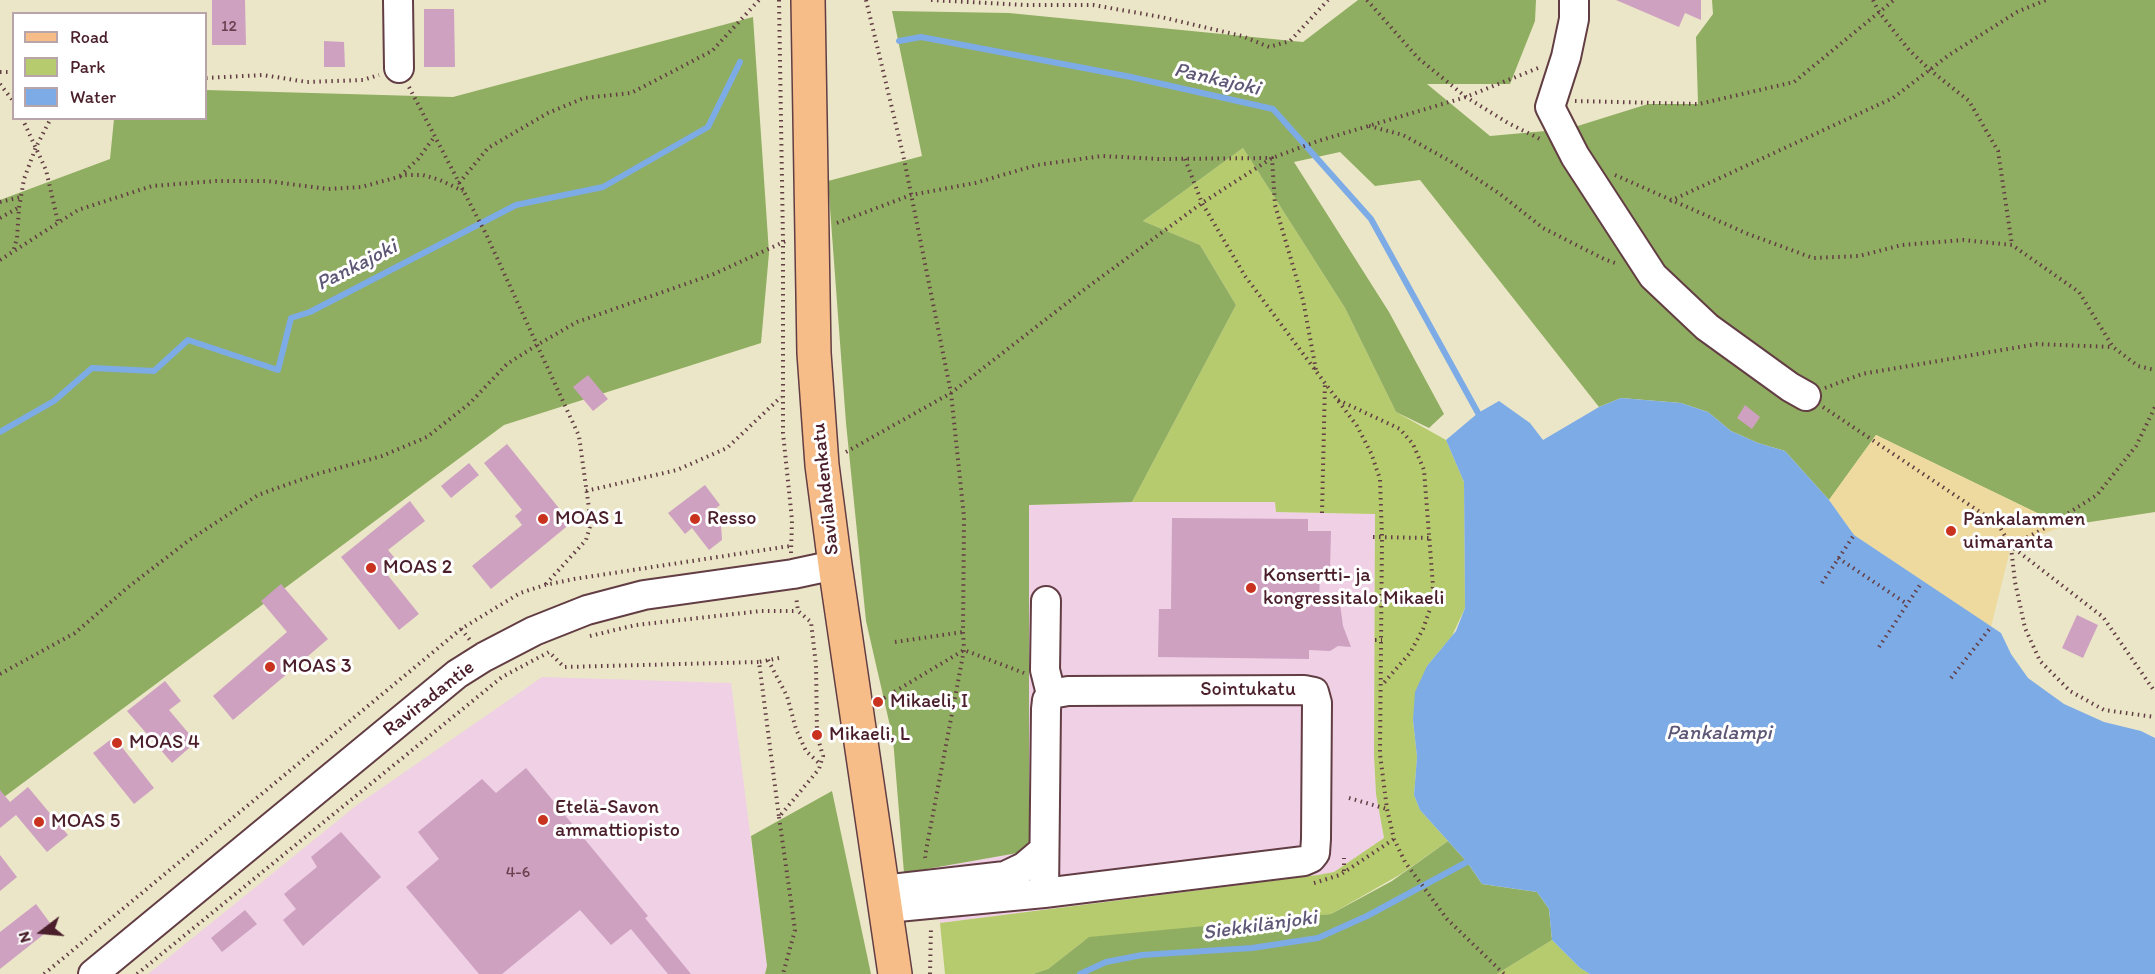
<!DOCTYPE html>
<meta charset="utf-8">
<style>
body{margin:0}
#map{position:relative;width:2155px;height:974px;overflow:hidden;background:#ebe6c8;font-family:Itim,sans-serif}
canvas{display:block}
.legend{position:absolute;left:12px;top:12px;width:195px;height:108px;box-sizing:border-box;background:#fff;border:2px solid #b7a5aa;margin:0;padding:8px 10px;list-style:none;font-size:18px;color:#4a1f2b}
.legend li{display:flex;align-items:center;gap:12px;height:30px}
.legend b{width:30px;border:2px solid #b7a5aa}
.north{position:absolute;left:12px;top:902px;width:60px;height:60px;-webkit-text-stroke:4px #fff;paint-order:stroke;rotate:254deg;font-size:16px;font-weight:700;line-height:24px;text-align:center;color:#4a1f2b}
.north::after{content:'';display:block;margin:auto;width:21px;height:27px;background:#4a1f2b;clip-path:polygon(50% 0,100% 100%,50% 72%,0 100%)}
</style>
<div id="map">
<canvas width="2155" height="974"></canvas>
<ul class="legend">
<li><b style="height:8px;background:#f7bd88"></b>Road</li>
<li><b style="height:16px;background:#b6ca6e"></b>Park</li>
<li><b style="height:16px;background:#7dabe6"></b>Water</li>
</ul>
<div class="north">N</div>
</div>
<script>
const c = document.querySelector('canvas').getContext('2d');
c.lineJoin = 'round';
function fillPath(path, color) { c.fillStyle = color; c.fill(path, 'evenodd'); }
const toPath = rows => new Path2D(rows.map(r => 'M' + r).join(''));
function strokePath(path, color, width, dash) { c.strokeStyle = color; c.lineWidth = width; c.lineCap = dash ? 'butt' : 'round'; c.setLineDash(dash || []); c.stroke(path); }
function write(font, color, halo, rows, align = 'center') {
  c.font = font + ' Itim,sans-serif'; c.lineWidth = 6; c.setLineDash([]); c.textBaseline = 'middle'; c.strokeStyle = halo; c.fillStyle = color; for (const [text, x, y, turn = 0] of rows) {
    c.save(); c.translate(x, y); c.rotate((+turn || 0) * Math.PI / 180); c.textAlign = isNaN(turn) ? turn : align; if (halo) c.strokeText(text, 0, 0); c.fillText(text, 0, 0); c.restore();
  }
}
fillPath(toPath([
 [1132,502,1275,502,1276,512,1375,514,1374,755,1376,794,1384,838,1334,872,1318,875,940,923,933,868,1029,851,1029,505],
 [542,677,731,683,767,966,765,974,148,974,357,805]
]), '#efd0e5');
fillPath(toPath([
 [1243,148,1345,308,1396,412,1446,440,1464,482,1465,608,1452,636,1427,666,1413,720,1417,757,1414,795,1420,810,1448,841,1401,874,1331,914,1084,941,1048,969,1033,974,945,974,940,923,1318,875,1334,872,1384,838,1376,794,1374,755,1375,514,1276,512,1275,502,1132,502,1236,305,1200,245,1143,221],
 [1552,940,1580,968,1590,974,1497,974]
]), '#b6ca6e');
fillPath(toPath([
 [1358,0,1536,0,1535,21,1510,84,1427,84,1490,136,1568,129,1648,104,1698,104,1696,37,1713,14,1712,0,2155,0,2155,512,2064,526,1876,435,1829,500,1785,451,1758,443,1731,431,1708,412,1681,403,1621,398,1599,407,1420,180,1375,186,1340,152,1294,162,1389,312,1444,414,1429,428,1396,412,1345,308,1243,148,1143,221,1200,245,1236,305,1132,502,1029,505,1029,851,904,873,893,739,866,621,846,423,828,181,922,156,892,11,1009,13,1303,42],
 [753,17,769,253,761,343,504,425,0,800,0,200,110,159,114,119,206,118,206,90,453,97],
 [832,791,871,974,765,974,767,966,751,836],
 [1448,841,1467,862,1482,884,1537,892,1549,909,1552,940,1497,974,1033,974,1048,969,1089,937,1331,914,1392,881]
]), '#90ae61');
fillPath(toPath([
 [1876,435,2064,526,2011,546,1991,627,1854,535,1829,500]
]), '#eeda9e');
fillPath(toPath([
 [1621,398,1681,403,1708,412,1731,431,1758,443,1785,451,1829,500,1854,535,2001,633,2011,654,2028,678,2064,704,2104,722,2141,731,2155,738,2155,974,1590,974,1580,968,1552,940,1549,909,1537,892,1482,884,1467,862,1420,810,1414,795,1417,757,1413,720,1415,692,1427,666,1456,631,1465,608,1464,482,1446,440,1478,413,1499,401,1530,423,1543,440,1599,407]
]), '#7dabe6');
strokePath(toPath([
 [899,41,921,37,1131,77,1273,109,1371,219,1478,413],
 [0,432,54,401,92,368,154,371,188,340,278,370,291,318,310,312,516,205,603,187,708,127,740,62],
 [1080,974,1106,962,1142,955,1252,948,1318,938,1367,916,1467,862]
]), '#7dabe6', 6);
fillPath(toPath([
 [212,0,245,0,246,45,212,45],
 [1616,0,1701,0,1701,20,1685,13,1679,27],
 [424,9,454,9,455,67,424,67],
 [324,41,344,42,345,67,324,67],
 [588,375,608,399,593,411,573,387],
 [1745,405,1760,417,1752,429,1737,418],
 [507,444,571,523,491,589,472,566,522,525,515,516,522,510,484,463],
 [469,463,479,475,451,498,441,486],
 [705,485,720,505,711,512,721,524,722,540,709,550,692,528,685,534,668,513],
 [410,501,425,521,388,550,399,563,386,573,419,614,399,630,341,557],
 [1172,518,1308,519,1308,531,1331,531,1330,570,1320,570,1319,606,1340,604,1343,626,1351,647,1338,646,1330,651,1309,650,1309,659,1158,657,1159,609,1171,609],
 [281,584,328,639,233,720,213,696,287,632,261,601],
 [2077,615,2098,625,2083,658,2062,648],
 [165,681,181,701,169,710,196,742,172,763,127,711],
 [114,737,154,788,134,804,93,753],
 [526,768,648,916,645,918,691,974,668,974,631,929,611,945,580,910,502,974,479,974,406,887,439,859,418,832,482,779,496,793],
 [28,787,68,835,47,852,16,815,0,828,0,790,10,802],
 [341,832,381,877,303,946,283,920,296,909,284,894,317,867,311,857],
 [0,855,17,877,0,891],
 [36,904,53,927,0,969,0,932],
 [245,910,257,924,222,952,211,938]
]), '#cea1c0');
const minor = toPath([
 [398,0,399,68],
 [1574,0,1574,19,1566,57,1550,107,1575,156,1653,276,1707,327,1790,387,1806,396],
 [1046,601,1045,670,1051,694],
 [883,890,1005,876,1024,867,1044,850],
 [887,908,1044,893,1304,861,1311,858,1315,853,1316,839,1317,703,1314,692,1304,690,1068,691,1051,694,1047,700,1046,709,1044,893],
 [93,974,457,674,484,657,534,631,587,610,644,595,793,574,835,565]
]);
const major = toPath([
 [808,0,814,353,822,465,835,565,895,974]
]);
strokePath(minor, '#623d43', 32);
strokePath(major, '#623d43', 36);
strokePath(toPath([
 [779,0,783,241,783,433,792,520,791,553],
 [866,0,903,154,951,393,964,517,963,632,964,650,925,856,926,862],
 [931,0,1025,5,1093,5,1161,17,1242,36,1269,47,1290,41,1328,0],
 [1367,0,1418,58,1466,97,1508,123,1540,139],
 [1873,0,1879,12,1909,50,1930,70,1969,101,1998,151,2012,245],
 [0,72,14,72],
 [206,78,263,75,307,82,363,80,379,75],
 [0,84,14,102],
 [409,87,486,234,579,436,591,523,586,540,546,584],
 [1575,101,1699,104,1794,82,1894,0],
 [22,118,46,170,58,222],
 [1369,126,1403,135,1450,161,1500,194,1543,228,1604,259,1618,264],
 [1185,159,1202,203,1245,276,1357,426,1371,453,1380,479,1382,537,1380,754,1387,809,1394,839,1405,862,1447,919,1504,974],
 [1615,175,1748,234,1813,258,1859,256,1902,245,1963,240,2012,245,2079,292,2113,347,2138,366,2155,370],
 [400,176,418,159,435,136],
 [459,183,488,148,548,113,584,98,631,93,712,51,759,0],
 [1670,201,1893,98,1949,55,2017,12,2046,0],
 [0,202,21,197],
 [0,218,18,208],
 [837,223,911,195,975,183,1037,165,1102,156,1159,159,1272,158,1275,205,1303,300,1316,370],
 [14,249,17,238,19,208,24,179,36,147,51,118],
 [0,260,78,210,152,186,216,181,267,181,328,189,361,187,406,175,423,175,440,180,463,191],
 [1825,388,1862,374,2037,344,2112,347],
 [1338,400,1400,429,1413,444,1424,470,1433,586,1430,609,1423,629,1410,653,1382,685],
 [1823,407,1998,524,2011,546,2103,617,2155,692],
 [846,452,951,393,1085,289,1202,203,1272,158,1318,141,1466,97,1538,68],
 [586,491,677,470,727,448,781,397],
 [1322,513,1325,382],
 [1373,537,1430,538],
 [2011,546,2043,529,2097,495,2136,446,2155,407],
 [2011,547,2015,582,2025,628,2040,661,2070,691,2104,710,2155,717],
 [1838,558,1907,604],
 [1822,583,1854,535],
 [461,629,470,640],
 [590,636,636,625,761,611,798,611],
 [1375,640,1382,640],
 [895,642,963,632],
 [1879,647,1922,582],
 [779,658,759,662,779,817,819,769,823,756,817,735,816,665,811,622,798,611,796,596],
 [768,660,787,696,796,729,806,751,820,764],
 [0,674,75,633,127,588,188,541,258,495,317,474,382,456,427,437,470,403,507,364,537,345,577,322,714,274,788,240],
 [1951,678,1991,627],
 [879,701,964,650,1024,673],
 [1349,798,1387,809],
 [779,817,795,930,783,974],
 [1344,871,1344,858],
 [1314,883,1340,875,1394,839],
 [44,974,461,629,520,593,545,585,574,579,790,546],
 [137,974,502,677,549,652,564,667,759,662],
 [930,974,931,926]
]), '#623d43', 4, [1.5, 4.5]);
strokePath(minor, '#fff', 28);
strokePath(major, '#f7bd88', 33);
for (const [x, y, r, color] of [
 [543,519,6,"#c8321e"],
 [695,519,6,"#c8321e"],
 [1951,531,6,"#c8321e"],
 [371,568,6,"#c8321e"],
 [1251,588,6,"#c8321e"],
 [270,667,6,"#c8321e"],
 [878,702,6,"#c8321e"],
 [817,735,6,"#c8321e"],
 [117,743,6,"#c8321e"],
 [543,820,6,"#c8321e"],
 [39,822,6,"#c8321e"]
]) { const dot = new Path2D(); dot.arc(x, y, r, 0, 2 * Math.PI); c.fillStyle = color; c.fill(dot); strokePath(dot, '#fff', 2); }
write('16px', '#6b4050', null, [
 ["12",229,27],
 ["4-6",518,873]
]);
write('20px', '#4a1f2b', '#fff', [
 ["Savilahdenkatu",826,489,-96],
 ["Sointukatu",1248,690],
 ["Raviradantie",429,699,-38]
]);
write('20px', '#4a1f2b', '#fff', [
 ["MOAS 1",555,519],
 ["Resso",707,519],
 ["Pankalammen",1963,520],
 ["uimaranta",1963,543],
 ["MOAS 2",383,568],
 ["Konsertti- ja",1263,576],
 ["kongressitalo Mikaeli",1263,599],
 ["MOAS 3",282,667],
 ["Mikaeli, I",890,702],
 ["Mikaeli, L",829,735],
 ["MOAS 4",129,743],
 ["Etelä-Savon",555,808],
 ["ammattiopisto",555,831],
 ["MOAS 5",51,822]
], 'left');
write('italic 21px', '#5e5776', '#fff', [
 ["Pankajoki",1217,80,13],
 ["Pankajoki",357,266,-27],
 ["Pankalampi",1719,734],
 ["Siekkilänjoki",1260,926,-8]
]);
</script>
